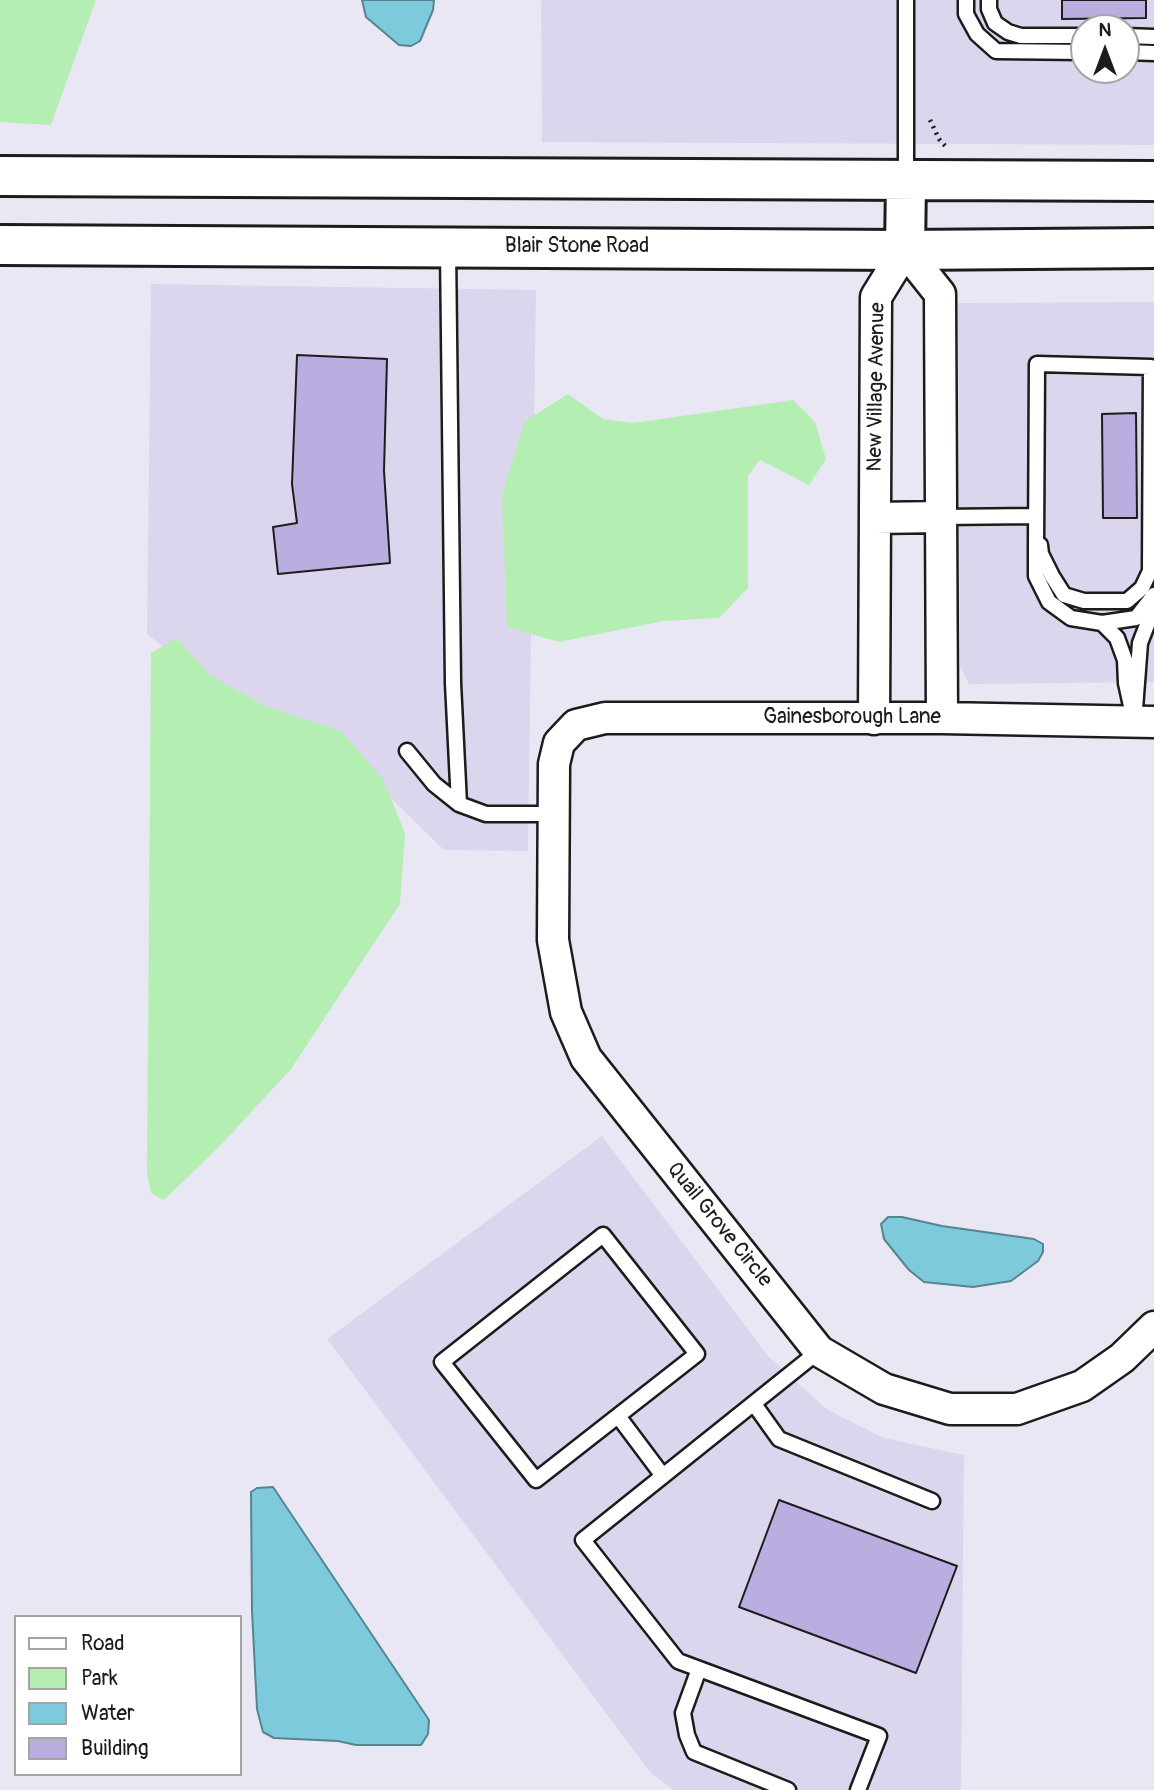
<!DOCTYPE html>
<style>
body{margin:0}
#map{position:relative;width:1154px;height:1790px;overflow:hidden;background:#eae7f5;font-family:Pangolin,sans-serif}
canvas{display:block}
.legend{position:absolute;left:14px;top:1615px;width:228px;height:161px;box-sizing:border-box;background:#fff;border:2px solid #a4a4a4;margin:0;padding:9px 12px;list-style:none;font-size:21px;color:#1c1c1c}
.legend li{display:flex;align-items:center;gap:14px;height:35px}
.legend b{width:35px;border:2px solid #a4a4a4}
.north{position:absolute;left:1070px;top:14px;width:70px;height:70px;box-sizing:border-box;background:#fff;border:2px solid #a4a4a4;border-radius:50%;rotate:0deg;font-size:19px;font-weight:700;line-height:28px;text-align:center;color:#1c1c1c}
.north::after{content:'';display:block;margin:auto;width:24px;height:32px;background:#1c1c1c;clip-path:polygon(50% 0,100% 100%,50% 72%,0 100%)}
</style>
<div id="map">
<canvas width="1154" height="1790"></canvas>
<ul class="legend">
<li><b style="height:9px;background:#fff"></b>Road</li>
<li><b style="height:19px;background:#b5eeb2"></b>Park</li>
<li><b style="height:19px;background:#7dcadc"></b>Water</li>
<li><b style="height:19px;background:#b9aedf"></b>Building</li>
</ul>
<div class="north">N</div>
</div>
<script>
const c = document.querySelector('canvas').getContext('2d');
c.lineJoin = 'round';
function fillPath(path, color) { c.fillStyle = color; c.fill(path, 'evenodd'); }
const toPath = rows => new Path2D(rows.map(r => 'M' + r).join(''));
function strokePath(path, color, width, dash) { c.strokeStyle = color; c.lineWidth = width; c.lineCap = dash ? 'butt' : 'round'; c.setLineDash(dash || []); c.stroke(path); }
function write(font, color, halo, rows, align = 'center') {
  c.font = font + ' Pangolin,sans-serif'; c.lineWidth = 6; c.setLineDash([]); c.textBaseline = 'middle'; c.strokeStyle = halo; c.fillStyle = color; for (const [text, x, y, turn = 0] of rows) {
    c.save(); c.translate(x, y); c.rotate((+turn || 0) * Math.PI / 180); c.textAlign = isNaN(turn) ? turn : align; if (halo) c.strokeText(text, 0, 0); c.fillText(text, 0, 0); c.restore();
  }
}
fillPath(toPath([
 [541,0,1154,0,1154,145,542,142],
 [1084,28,1126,28,1126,70,1084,70],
 [151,284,536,290,528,851,444,850,316,725,239,707,147,634],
 [1154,302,1154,682,969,684,960,666,958,303],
 [602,1136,768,1356,828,1410,884,1438,964,1455,961,1790,673,1790,650,1772,327,1339]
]), '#dbd6ee');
fillPath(toPath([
 [0,0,96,0,51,125,0,122],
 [568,394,603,419,633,423,793,400,815,422,826,459,809,485,760,460,748,476,748,588,719,618,664,621,559,642,507,627,502,495,525,421],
 [177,638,210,675,265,706,341,731,383,779,405,833,400,904,291,1069,220,1146,164,1200,151,1193,147,1172,151,653]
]), '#b5eeb2');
const water = toPath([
 [362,0,434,0,433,10,420,41,411,46,399,45,366,17,362,0],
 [888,1217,902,1217,942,1226,1034,1239,1043,1244,1043,1252,1038,1261,1011,1281,973,1287,924,1282,909,1270,884,1239,881,1224,888,1217],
 [273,1487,429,1720,428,1734,421,1745,356,1745,338,1741,274,1738,263,1732,257,1709,252,1611,251,1492,257,1488,273,1487]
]);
fillPath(water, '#7dcadc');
strokePath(water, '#56848f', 2);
const building = toPath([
 [1062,0,1146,0,1146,18,1062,19,1062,0],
 [297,355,387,359,384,471,390,563,278,574,273,527,297,523,292,484,297,355],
 [1136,413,1137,518,1103,518,1102,414,1136,413],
 [779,1500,957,1566,916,1673,739,1607,779,1500]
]);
fillPath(building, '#b9aedf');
strokePath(building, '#1c1c1c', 2);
const service = toPath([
 [966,0,966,14,977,34,996,51,1084,52],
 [989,0,989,9,995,23,1008,32,1021,36,1084,36],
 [1126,36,1154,37],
 [1126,52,1154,53],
 [906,179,906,0],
 [448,248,453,683,459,804],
 [1151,367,1037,364,1036,547,1036,576,1049,602,1071,618,1102,623,1136,618,1154,595],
 [941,517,1035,516],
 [1040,545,1041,554,1052,576,1064,595,1084,601,1127,601,1142,588,1150,571,1151,367],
 [1102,623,1117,638,1125,660,1126,683,1131,706],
 [1134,722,1140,643,1154,607],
 [407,751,434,784,459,804,486,814,554,814],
 [603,1235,697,1354,536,1480,442,1362,603,1235],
 [819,1351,583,1540,678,1661,879,1736,858,1790],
 [754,1404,779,1439,932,1501],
 [618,1416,663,1476],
 [699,1669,683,1713,687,1735,694,1752,788,1790]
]);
const minor = toPath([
 [875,518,941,517],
 [874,719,876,297,905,250,940,294,942,718],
 [1154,722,942,718,605,718,576,725,559,743,554,764,553,940,566,1012,586,1058,819,1351,884,1389,950,1409,1017,1409,1082,1386,1122,1358,1154,1327]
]);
const secondary = toPath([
 [0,176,1154,181],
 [0,245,905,250,1154,248],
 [905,250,906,181]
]);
strokePath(service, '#1c1c1c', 19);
strokePath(minor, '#1c1c1c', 35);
strokePath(secondary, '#1c1c1c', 44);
strokePath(toPath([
 [930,120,939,139,947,148]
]), '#1c1c1c', 4.5, [2, 5]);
strokePath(service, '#fff', 14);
strokePath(minor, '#fff', 30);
strokePath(secondary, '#fff', 38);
write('21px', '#1c1c1c', '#fff', [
 ["Blair Stone Road",577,247],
 ["New Village Avenue",877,387,-89],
 ["Gainesborough Lane",852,718],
 ["Quail Grove Circle",719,1225,51]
]);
</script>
